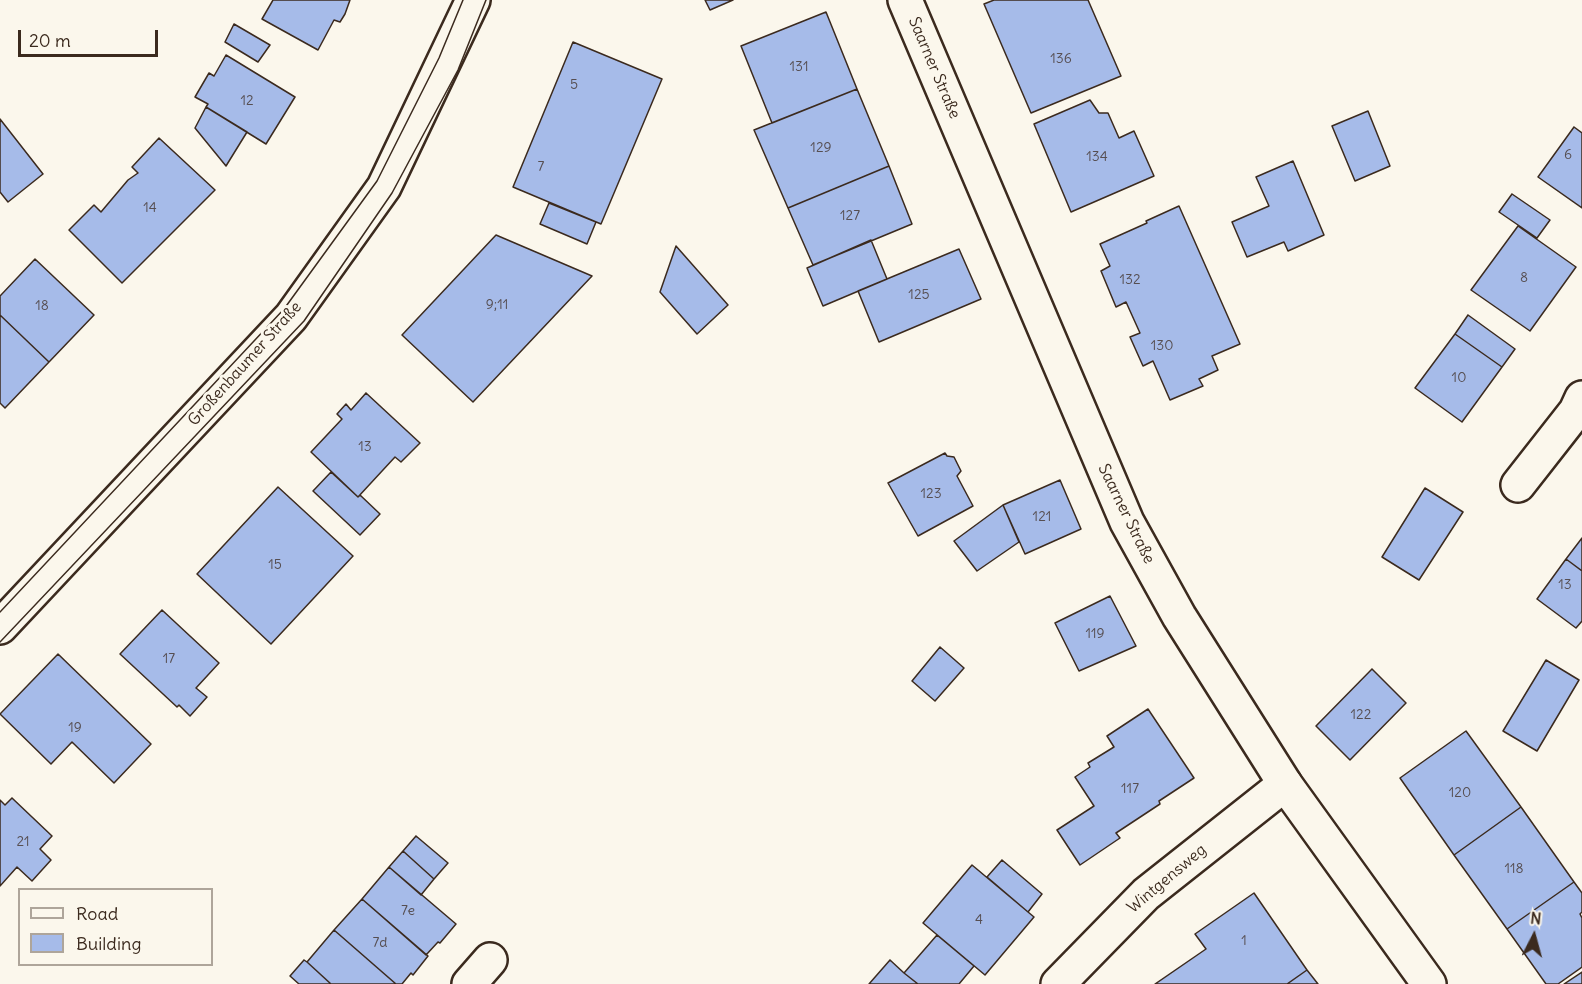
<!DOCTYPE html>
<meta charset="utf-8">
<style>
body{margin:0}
#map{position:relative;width:1582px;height:984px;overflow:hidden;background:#fbf7ec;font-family:Delius,sans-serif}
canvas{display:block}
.legend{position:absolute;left:18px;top:888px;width:195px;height:78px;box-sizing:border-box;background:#fbf7ec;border:2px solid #aea59a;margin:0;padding:8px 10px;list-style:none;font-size:18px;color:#3b2a1e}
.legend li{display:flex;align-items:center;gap:12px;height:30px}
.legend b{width:30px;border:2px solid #aea59a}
.north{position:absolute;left:1504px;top:906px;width:60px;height:60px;-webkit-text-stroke:4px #fbf7ec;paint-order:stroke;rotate:6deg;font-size:16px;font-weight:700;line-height:24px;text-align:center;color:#3b2a1e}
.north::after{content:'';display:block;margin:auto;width:21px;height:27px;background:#3b2a1e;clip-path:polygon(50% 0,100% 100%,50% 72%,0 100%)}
.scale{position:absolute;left:18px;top:30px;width:140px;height:27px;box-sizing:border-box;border:3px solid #3b2a1e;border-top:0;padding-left:8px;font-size:18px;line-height:21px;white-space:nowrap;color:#3b2a1e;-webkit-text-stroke:4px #fbf7ec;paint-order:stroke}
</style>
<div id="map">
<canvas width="1582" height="984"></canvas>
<ul class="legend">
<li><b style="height:8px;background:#fbf7ec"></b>Road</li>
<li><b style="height:16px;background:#a6bbe9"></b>Building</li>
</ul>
<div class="north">N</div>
<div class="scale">20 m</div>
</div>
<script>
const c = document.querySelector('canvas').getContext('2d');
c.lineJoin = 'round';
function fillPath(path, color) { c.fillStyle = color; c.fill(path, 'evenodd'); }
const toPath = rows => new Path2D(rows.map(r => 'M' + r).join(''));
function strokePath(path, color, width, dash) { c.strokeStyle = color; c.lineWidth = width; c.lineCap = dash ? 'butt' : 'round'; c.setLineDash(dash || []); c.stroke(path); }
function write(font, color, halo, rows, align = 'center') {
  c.font = font + ' Delius,sans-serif'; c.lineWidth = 6; c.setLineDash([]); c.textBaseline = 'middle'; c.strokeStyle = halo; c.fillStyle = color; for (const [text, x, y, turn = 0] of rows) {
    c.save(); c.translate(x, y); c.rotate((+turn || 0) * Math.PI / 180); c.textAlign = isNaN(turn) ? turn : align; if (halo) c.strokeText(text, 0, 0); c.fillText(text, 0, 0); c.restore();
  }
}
const building = toPath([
 [273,0,350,0,345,14,340,22,334,20,318,50,262,19,273,0],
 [705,0,733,0,710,10,705,0],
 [994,0,1088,0,1121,76,1031,113,984,4,994,0],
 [826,12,857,89,772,123,741,46,826,12],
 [234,24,270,45,258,62,225,42,234,24],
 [573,42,662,79,601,224,513,187,573,42],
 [226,55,295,97,266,144,206,107,208,104,195,97,209,73,214,76,226,55],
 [857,89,889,166,788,208,754,130,857,89],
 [1090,100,1099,113,1108,113,1119,138,1134,131,1154,176,1071,212,1034,124,1090,100],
 [206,107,247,132,226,166,195,128,206,107],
 [1368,111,1390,166,1355,181,1332,126,1368,111],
 [0,119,43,174,8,202,0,192,0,119],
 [1574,127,1582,133,1582,208,1538,177,1574,127],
 [159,138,215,190,122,283,69,230,94,205,101,212,128,180,138,173,132,167,159,138],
 [1293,161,1324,235,1288,251,1284,242,1247,257,1232,222,1269,206,1256,177,1293,161],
 [889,166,912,224,813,265,788,208,889,166],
 [1512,194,1550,220,1537,238,1499,212,1512,194],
 [549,203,596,222,587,244,540,224,549,203],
 [1179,206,1240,344,1212,356,1218,370,1199,379,1203,386,1170,400,1153,361,1143,366,1130,337,1140,333,1126,302,1116,307,1101,271,1110,266,1100,244,1147,223,1146,221,1179,206],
 [1518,226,1576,267,1530,331,1471,290,1518,226],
 [496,235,592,276,473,402,402,335,496,235],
 [871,240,887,279,823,306,807,268,871,240],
 [676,246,728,305,697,334,660,292,676,246],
 [959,249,981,299,879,342,858,291,959,249],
 [35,259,94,315,49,362,0,315,0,296,35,259],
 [0,315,49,362,5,408,0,403,0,315],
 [1468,315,1515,349,1502,367,1455,334,1468,315],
 [1455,334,1502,367,1462,422,1415,388,1455,334],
 [366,393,420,443,401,462,395,457,358,497,311,452,342,419,337,414,346,404,351,410,366,393],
 [945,453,947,456,954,457,961,471,957,476,973,506,918,536,888,483,945,453],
 [331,472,358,497,360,495,380,514,360,535,313,491,331,472],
 [1060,480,1081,529,1025,554,1003,505,1060,480],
 [278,487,353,556,271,644,197,574,278,487],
 [1425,488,1463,512,1419,580,1382,557,1425,488],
 [1003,505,1019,542,977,571,954,541,1003,505],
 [1582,538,1582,571,1566,559,1582,538],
 [1566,559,1582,571,1582,621,1576,628,1537,599,1566,559],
 [1110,596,1136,646,1079,671,1055,623,1110,596],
 [162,610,219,663,196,688,207,697,190,716,179,705,177,707,120,654,162,610],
 [940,647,964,668,935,701,912,681,940,647],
 [58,654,151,744,114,783,72,742,51,764,0,714,58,654],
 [1546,660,1579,680,1537,751,1503,731,1546,660],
 [1372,669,1406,703,1350,760,1316,726,1372,669],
 [1148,709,1194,778,1159,801,1160,804,1116,833,1120,838,1080,865,1057,830,1094,806,1075,777,1090,767,1088,763,1114,747,1107,736,1148,709],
 [1466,731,1521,807,1454,855,1400,778,1466,731],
 [12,798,52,836,40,849,51,860,32,881,17,867,0,886,0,800,5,805,12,798],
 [1521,807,1574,882,1507,929,1454,855,1521,807],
 [416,836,448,863,434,879,403,851,416,836],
 [403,851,434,879,421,895,389,867,403,851],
 [1002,860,1042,894,1028,912,987,877,1002,860],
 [972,865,1034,917,985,975,923,923,972,865],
 [389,867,456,924,440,943,438,942,426,955,362,899,389,867],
 [1574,882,1582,893,1582,912,1580,914,1582,918,1582,967,1558,984,1546,984,1507,929,1574,882],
 [1254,893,1307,970,1287,984,1155,984,1206,949,1195,934,1254,893],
 [362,899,428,956,413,975,411,973,402,984,396,984,334,930,362,899],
 [334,930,396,984,331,984,307,962,334,930],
 [937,935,974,966,959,984,918,984,904,973,937,935],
 [304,960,307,962,331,984,299,984,290,976,304,960],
 [890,960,904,973,918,984,869,984,890,960],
 [1307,970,1318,984,1287,984,1307,970],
 [1582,972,1582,984,1564,984,1582,972]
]);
fillPath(building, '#a6bbe9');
strokePath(building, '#3b2a1e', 1.5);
const minor = toPath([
 [1518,485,1576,411,1582,398],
 [469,984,490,960],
 [1058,984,1146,894,1285,784]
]);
const secondary = toPath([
 [905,0,1127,522,1179,616,1285,784,1429,984],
 [0,627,291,317,384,187,473,0]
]);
strokePath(minor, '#3b2a1e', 38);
strokePath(secondary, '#3b2a1e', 38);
strokePath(minor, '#fbf7ec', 33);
strokePath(secondary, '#fbf7ec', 33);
strokePath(toPath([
 [0,612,284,309,377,181,439,58,463,0],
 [0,642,304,321,392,193,458,70,486,0]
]), '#3b2a1e', 1.5);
write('14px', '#564e51', null, [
 ["136",1061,59],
 ["131",799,67],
 ["5",574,85],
 ["12",247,101],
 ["129",821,148],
 ["6",1568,155],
 ["134",1097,157],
 ["7",541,167],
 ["14",150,208],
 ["127",850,216],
 ["8",1524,278],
 ["132",1130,280],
 ["125",919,295],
 ["9;11",497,305],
 ["18",42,306],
 ["130",1162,346],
 ["10",1459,378],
 ["13",365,447],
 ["123",931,494],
 ["121",1042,517],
 ["15",275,565],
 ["13",1565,585],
 ["119",1095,634],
 ["17",169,659],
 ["122",1361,715],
 ["19",75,728],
 ["117",1130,789],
 ["120",1460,793],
 ["21",23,842],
 ["118",1514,869],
 ["7e",408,911],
 ["4",979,920],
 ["1",1244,941],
 ["7d",380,943]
]);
write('16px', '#3b2a1e', '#fbf7ec', [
 ["Saarner Straße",934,68,67],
 ["Großenbaumer Straße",245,364,-48],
 ["Saarner Straße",1126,514,64],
 ["Wintgensweg",1167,879,-40]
]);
</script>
